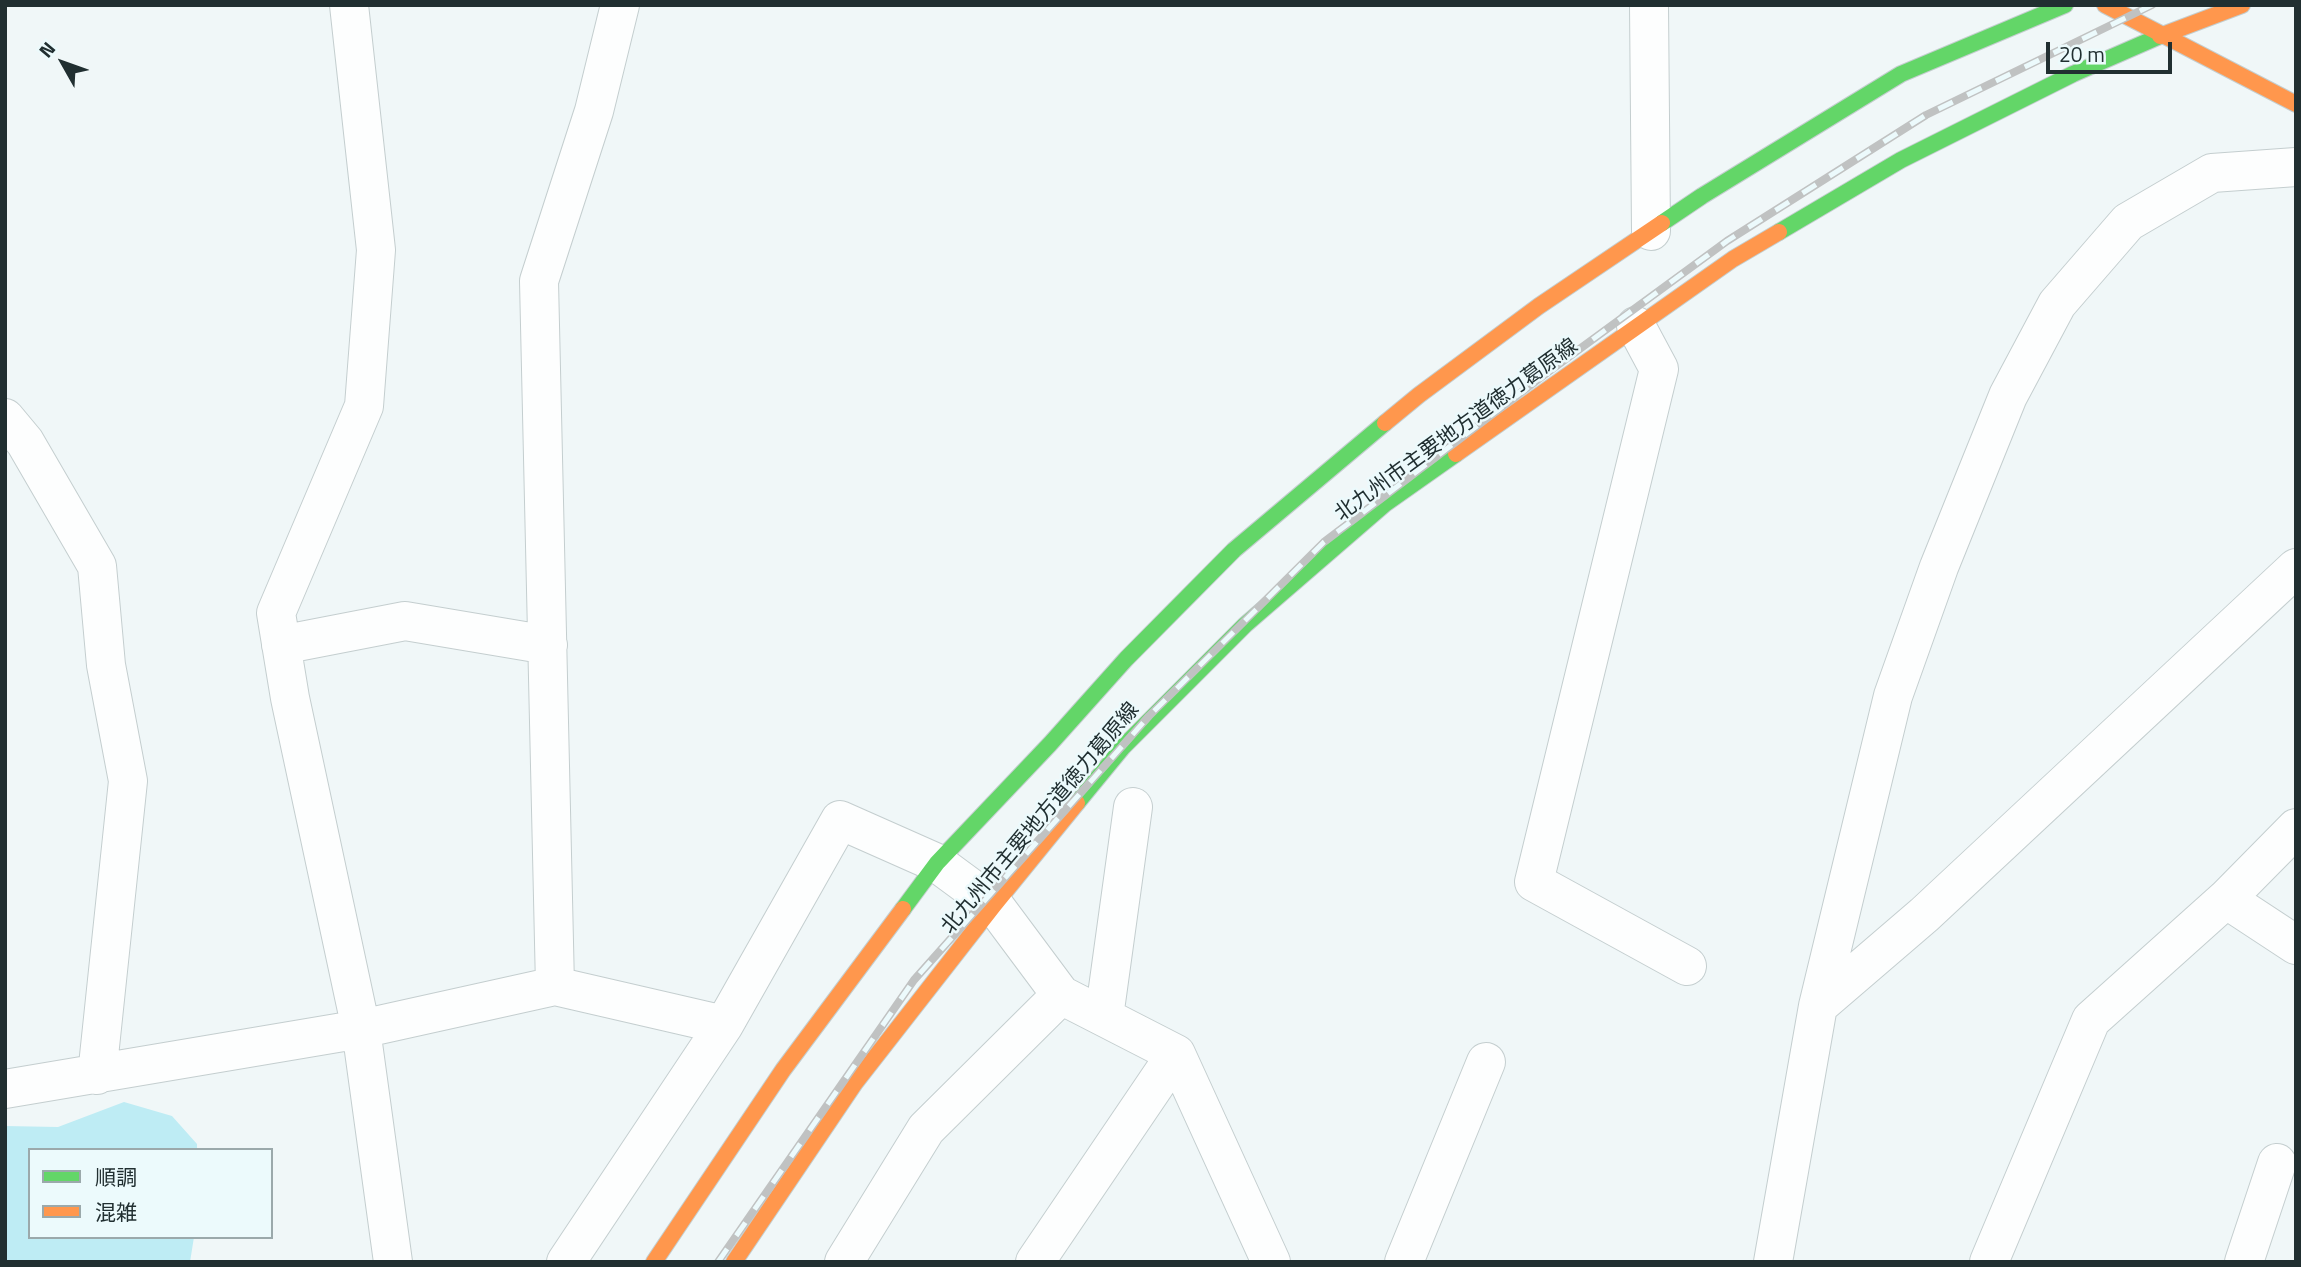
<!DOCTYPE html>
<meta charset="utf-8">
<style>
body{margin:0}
#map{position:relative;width:2301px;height:1267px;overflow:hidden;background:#f0f7f8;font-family:"Titillium Web","Noto Sans JP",sans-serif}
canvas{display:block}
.frame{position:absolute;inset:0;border:7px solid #212f31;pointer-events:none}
.legend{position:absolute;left:28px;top:1148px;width:245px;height:91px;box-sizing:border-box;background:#ecfafc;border:2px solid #9ba9ab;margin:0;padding:9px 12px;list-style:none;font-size:21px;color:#212f31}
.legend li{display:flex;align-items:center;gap:14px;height:35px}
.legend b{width:35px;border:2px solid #9ba9ab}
.north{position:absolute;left:28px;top:28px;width:70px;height:70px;-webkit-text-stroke:5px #ecfafc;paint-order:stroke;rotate:310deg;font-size:19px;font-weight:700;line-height:28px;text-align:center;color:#212f31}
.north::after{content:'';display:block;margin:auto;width:24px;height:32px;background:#212f31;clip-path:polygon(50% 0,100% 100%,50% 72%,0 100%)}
.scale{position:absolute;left:2046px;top:42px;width:126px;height:32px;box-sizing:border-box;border:4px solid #212f31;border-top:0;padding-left:9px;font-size:21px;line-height:24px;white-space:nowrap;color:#212f31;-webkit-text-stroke:5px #ecfafc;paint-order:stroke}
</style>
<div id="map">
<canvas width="2301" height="1267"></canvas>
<div class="frame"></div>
<ul class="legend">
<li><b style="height:9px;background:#63d668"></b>順調</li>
<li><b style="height:9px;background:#ff974d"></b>混雑</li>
</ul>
<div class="north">N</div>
<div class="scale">20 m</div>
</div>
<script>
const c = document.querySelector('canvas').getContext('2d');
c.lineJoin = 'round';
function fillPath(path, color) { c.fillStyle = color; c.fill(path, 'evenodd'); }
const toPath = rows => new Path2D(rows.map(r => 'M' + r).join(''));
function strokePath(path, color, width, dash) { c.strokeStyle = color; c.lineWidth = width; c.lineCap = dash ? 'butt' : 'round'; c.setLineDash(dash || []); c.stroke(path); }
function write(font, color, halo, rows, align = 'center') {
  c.font = font + ' "Titillium Web","Noto Sans JP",sans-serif'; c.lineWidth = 5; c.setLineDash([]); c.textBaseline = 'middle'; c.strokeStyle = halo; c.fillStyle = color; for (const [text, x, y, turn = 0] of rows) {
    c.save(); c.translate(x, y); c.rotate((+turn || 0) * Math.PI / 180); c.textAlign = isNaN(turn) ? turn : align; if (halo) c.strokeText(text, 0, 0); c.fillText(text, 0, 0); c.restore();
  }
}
fillPath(toPath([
 [124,1102,172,1116,197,1144,197,1150,30,1150,30,1237,194,1237,190,1262,5,1262,5,1126,58,1127]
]), '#beecf4');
const street = toPath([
 [349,5,376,250,364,406,276,613,290,698,361,1029,393,1262],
 [1649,5,1651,231],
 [1636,326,1659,369,1534,882,1687,966],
 [5,418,25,442,97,566,106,665,128,781,97,1075],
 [281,645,405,621,548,645],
 [2226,899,2296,945],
 [555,986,539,281,594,111,620,5],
 [1818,1006,1924,915,2296,568],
 [1104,1017,1133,807],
 [5,1089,361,1029,555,986,724,1025,840,820,937,863,994,905,1061,995,1176,1054,1271,1262],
 [566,1262,724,1025],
 [844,1262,926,1129,1061,995],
 [1035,1262,1176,1054],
 [1404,1262,1486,1062],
 [1773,1262,1818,1006,1893,696,1939,567,2008,396,2057,304,2128,222,2212,173,2296,167],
 [1989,1262,2091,1020,2226,899,2296,828],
 [2244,1262,2277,1163]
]);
const fast = toPath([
 [1662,223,1702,196,1901,74,2065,5],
 [1779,232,1901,160,2073,74,2160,36],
 [1077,803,1123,747,1245,625,1385,504,1456,454],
 [903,909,937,863,1050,744,1126,659,1234,550,1385,423]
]);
const slow = toPath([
 [2105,5,2296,104],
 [2160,36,2242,5],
 [1385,423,1419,395,1539,306,1662,223],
 [1456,454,1733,259,1779,232],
 [654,1262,783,1070,903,909],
 [734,1262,855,1083,994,905,1077,803]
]);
strokePath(street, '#c4cecf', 40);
strokePath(fast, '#c4cecf', 18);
strokePath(slow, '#c4cecf', 18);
strokePath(street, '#fdfefe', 38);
strokePath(fast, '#63d668', 16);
strokePath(slow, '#ff974d', 16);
const rail = toPath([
 [718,1262,914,980,1149,716,1324,542,1540,378,1727,241,1926,115,2152,5]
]);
strokePath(rail, '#c0c2c2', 8);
strokePath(rail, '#ecfafc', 5, [16]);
write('21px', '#212f31', '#ecfafc', [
 ["北九州市主要地方道徳力葛原線",1457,431,-36],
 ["北九州市主要地方道徳力葛原線",1041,819,-50]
]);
</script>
